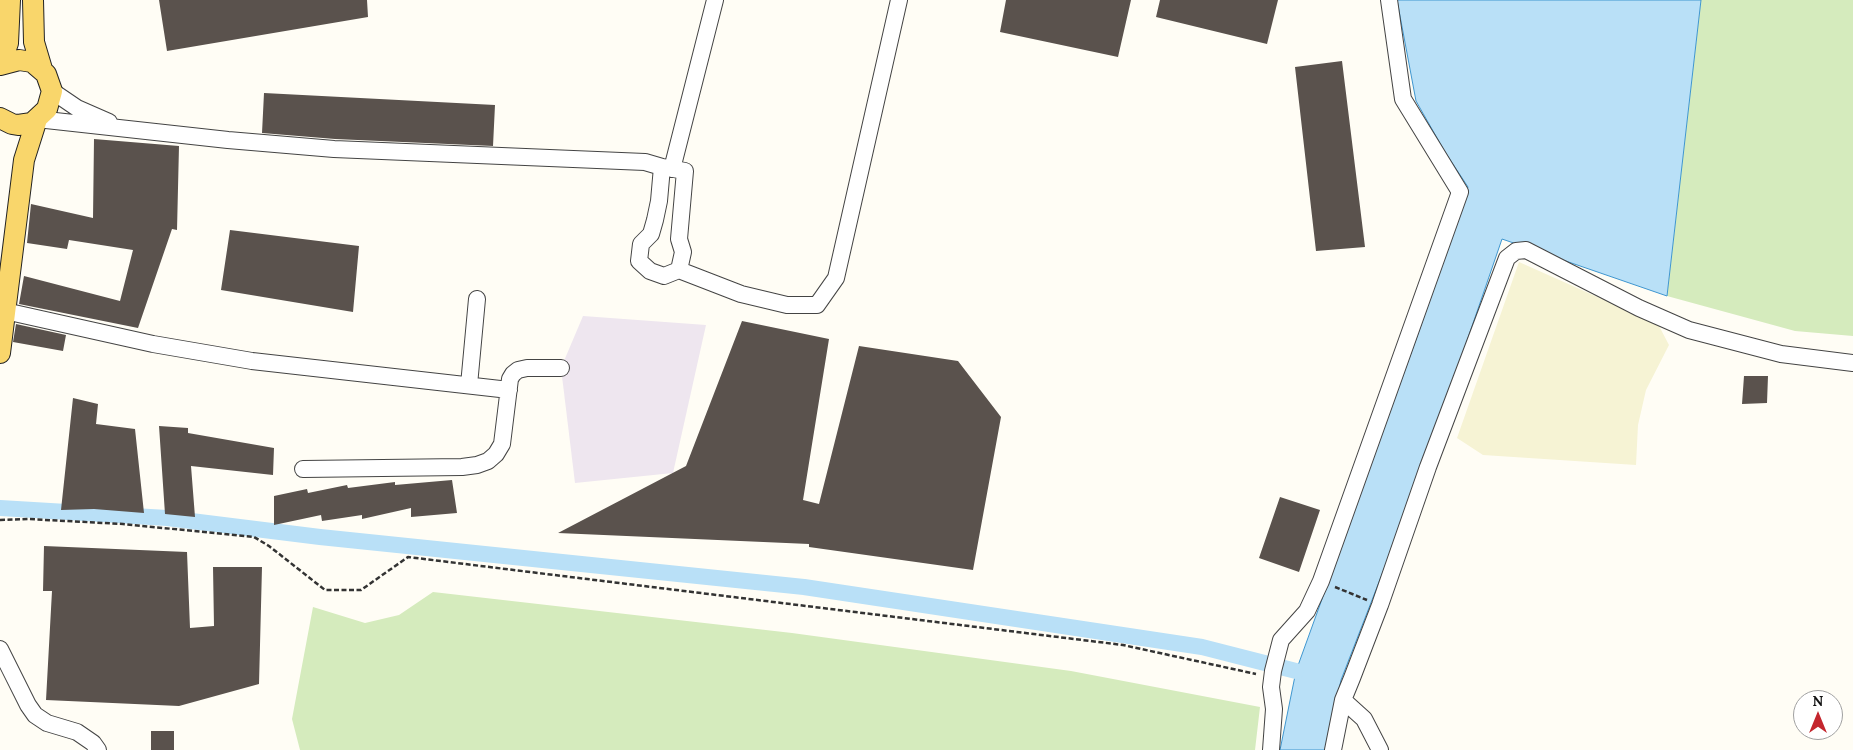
<!DOCTYPE html>
<style>
body{margin:0}
#map{position:relative;width:1853px;height:750px;overflow:hidden;background:#fffdf5;font-family:Lora,serif}
canvas{display:block}
.north{position:absolute;left:1793px;top:690px;width:50px;height:50px;box-sizing:border-box;background:#fff;border:1px solid #a0a0a0;border-radius:50%;rotate:0deg;font-size:14px;font-weight:700;line-height:20px;text-align:center;color:#111}
.north::after{content:'';display:block;margin:auto;width:18px;height:22px;background:#c4262e;clip-path:polygon(50% 0,100% 100%,50% 72%,0 100%)}
</style>
<div id="map">
<canvas width="1853" height="750"></canvas>
<div class="north">N</div>
</div>
<script>
const c = document.querySelector('canvas').getContext('2d');
c.lineJoin = 'round';
function fillPath(path, color) { c.fillStyle = color; c.fill(path, 'evenodd'); }
const toPath = rows => new Path2D(rows.map(r => 'M' + r).join(''));
function strokePath(path, color, width, dash) { c.strokeStyle = color; c.lineWidth = width; c.lineCap = dash ? 'butt' : 'round'; c.setLineDash(dash || []); c.stroke(path); }
fillPath(toPath([
 [583,316,706,325,673,473,575,483,561,368]
]), '#eee6ef');
fillPath(toPath([
 [1519,262,1658,324,1669,345,1646,390,1638,425,1636,465,1483,455,1457,438]
]), '#f6f3d4');
fillPath(toPath([
 [1701,0,1853,0,1853,336,1795,331,1667,296],
 [433,592,792,633,1071,671,1260,707,1255,750,300,750,292,719,313,607,365,623,399,615]
]), '#d5ebbd');
const water = toPath([
 [1397,0,1701,0,1667,296,1502,239,1424,466,1341,680,1326,750,1280,750,1296,671,1419,331,1468,187,1445,152,1416,101,1397,0]
]);
fillPath(water, '#b9e0f7');
strokePath(water, '#3f96cf', 1);
strokePath(toPath([
 [0,508,167,518,320,537,804,587,1202,647,1296,671]
]), '#b9e0f7', 16);
fillPath(toPath([
 [159,0,367,0,368,17,167,51],
 [1006,0,1131,0,1118,57,1000,32],
 [1160,0,1278,0,1267,44,1156,17],
 [1342,61,1365,247,1316,251,1295,67],
 [264,93,495,105,493,146,335,139,262,133],
 [94,139,179,146,177,230,172,229,138,328,19,304,24,276,120,301,133,250,69,240,67,249,27,243,31,204,93,218],
 [230,230,359,246,353,312,221,290],
 [742,321,829,339,803,500,819,504,859,346,958,361,1001,417,973,570,809,547,809,544,558,533,686,466],
 [16,324,66,335,63,351,13,342],
 [1744,376,1768,376,1767,403,1742,404],
 [73,398,98,404,96,424,135,429,144,513,94,509,61,510],
 [159,426,188,428,188,433,274,448,273,475,191,466,195,517,165,514],
 [452,480,457,513,411,517,411,508,362,519,362,515,322,521,321,515,274,525,274,496,307,489,308,493,347,485,348,488,395,482,395,485],
 [1280,497,1320,510,1299,572,1259,558],
 [44,546,187,552,190,628,214,626,213,567,262,567,259,684,179,706,46,700,52,591,43,591],
 [151,731,174,731,174,750,151,750]
]), '#5a524d');
const minor = toPath([
 [52,91,77,108,109,122],
 [37,119,228,140,334,149,645,162,662,167,685,171,679,239,683,252,679,270,664,276,650,271,639,261,641,244,651,234,655,220,659,201,662,167],
 [672,169,715,0],
 [679,270,741,294,787,305,817,305,836,278,899,0],
 [5,311,153,344,252,361,509,390],
 [469,385,477,299],
 [303,469,462,467,477,465,488,461,496,454,502,444,510,379,513,374,518,370,527,368,561,368],
 [0,649,28,705,35,715,47,723,77,732,93,743,98,750],
 [1343,700,1364,719,1380,750],
 [1271,750,1274,709,1271,687,1273,671,1281,640,1307,611,1321,581,1460,192,1403,99,1389,0],
 [1333,750,1343,700,1352,678,1380,605,1428,467,1507,258,1516,251,1526,250,1639,308,1689,330,1781,354,1853,363]
]);
const major = toPath([
 [33,0,34,42,42,69],
 [0,65,19,60,32,62,46,74,52,91,47,109,32,123,18,125,12,124,0,118],
 [0,65,8,43,10,0],
 [0,353,24,160,37,119]
]);
strokePath(minor, '#444', 18);
strokePath(major, '#222', 22);
strokePath(toPath([
 [0,520,28,519,123,524,254,537,269,546,325,590,361,590,408,557,1123,645,1256,674],
 [1335,587,1367,600]
]), '#333', 2.5, [5, 2.5]);
strokePath(minor, '#fff', 16);
strokePath(major, '#f9d66b', 20);
</script>
